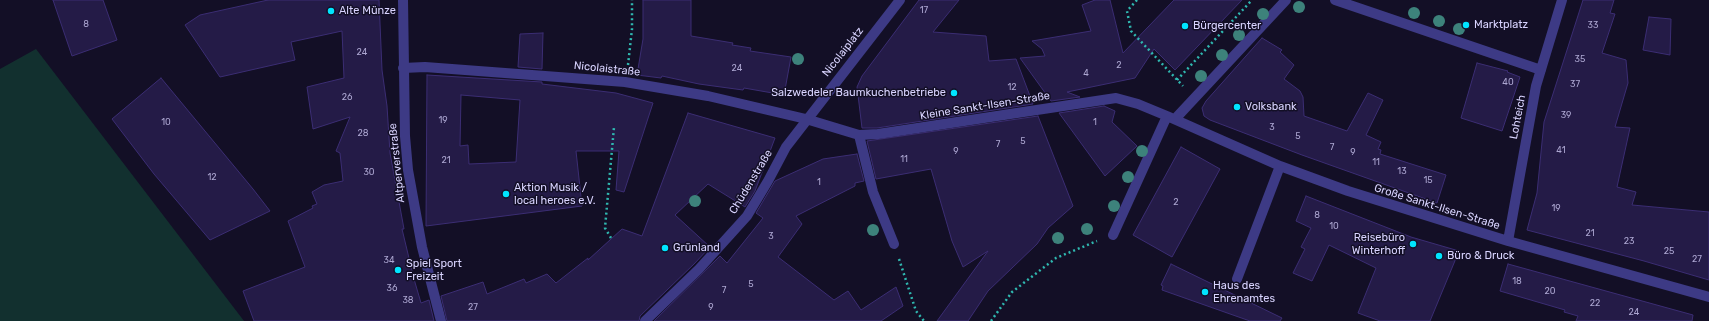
<!DOCTYPE html>
<meta charset="utf-8">
<style>
body{margin:0}
canvas{display:block;background:#130f26}
</style>
<canvas width="1709" height="321"></canvas>
<script>
const c = document.querySelector('canvas').getContext('2d');
c.lineJoin = 'round';
function fillPath(path, color) { c.fillStyle = color; c.fill(path, 'evenodd'); }
const toPath = rows => new Path2D(rows.map(r => 'M' + r).join(''));
function strokePath(path, color, width, dash) { c.strokeStyle = color; c.lineWidth = width; c.lineCap = dash ? 'butt' : 'round'; c.setLineDash(dash || []); c.stroke(path); }
function write(font, color, halo, rows, align = 'center') {
  c.font = font + ' Rubik,sans-serif'; c.lineWidth = 3; c.setLineDash([]); c.textBaseline = 'middle'; c.strokeStyle = halo; c.fillStyle = color; for (const [text, x, y, turn = 0] of rows) {
    c.save(); c.translate(x, y); c.rotate((+turn || 0) * Math.PI / 180); c.textAlign = isNaN(turn) ? turn : align; if (halo) c.strokeText(text, 0, 0); c.fillText(text, 0, 0); c.restore();
  }
}
fillPath(toPath([
 [36,49,244,321,0,321,0,69]
]), '#12302f');
const building = toPath([
 [53,0,103,0,117,40,72,56,53,0],
 [268,0,379,0,382,70,387,106,390,153,404,229,402,229,414,279,421,303,429,300,434,321,254,321,243,291,305,267,288,221,313,208,312,206,317,204,312,192,324,185,343,181,340,153,336,151,350,117,313,129,307,87,344,78,342,31,291,42,295,60,220,77,185,25,200,15,268,0],
 [643,0,691,0,691,36,733,43,732,45,751,48,750,51,791,57,784,95,744,88,743,90,699,84,662,76,661,78,637,75,643,39,643,0],
 [919,0,959,0,933,32,986,36,989,61,1016,59,1033,104,877,128,862,128,857,87,862,76,919,0],
 [1095,0,1110,0,1123,53,1174,0,1242,0,1175,70,1154,49,1135,78,1067,92,1080,97,1051,101,1020,58,1045,56,1042,49,1032,41,1091,31,1082,5,1095,0],
 [1583,0,1614,0,1610,13,1615,14,1602,53,1626,60,1628,83,1615,127,1630,128,1617,187,1636,192,1632,205,1709,212,1709,280,1644,261,1527,230,1537,193,1544,122,1583,0],
 [1649,17,1671,19,1670,55,1643,50,1649,17],
 [543,33,542,69,518,67,520,34,543,33],
 [1262,38,1282,50,1280,52,1294,65,1284,79,1300,91,1303,97,1304,116,1347,131,1368,93,1383,100,1366,135,1381,142,1378,149,1381,150,1380,154,1446,175,1437,203,1302,155,1210,120,1204,116,1202,108,1206,101,1262,38],
 [1477,63,1508,71,1507,72,1520,77,1502,131,1461,118,1477,63],
 [427,75,542,82,542,84,616,93,653,103,624,192,616,190,619,151,576,151,582,206,426,226,427,75],
 [461,95,520,100,516,162,469,164,468,145,460,146,461,95],
 [161,78,253,189,270,211,210,240,154,174,112,119,161,78],
 [1104,106,1115,111,1112,122,1137,146,1105,176,1059,113,1104,106],
 [688,113,775,138,755,191,745,207,708,184,675,215,710,247,694,264,640,316,639,321,447,321,441,296,483,282,487,294,524,279,526,283,547,274,556,283,588,258,588,260,622,229,642,236,688,113],
 [1038,116,1073,206,1048,228,1037,244,988,291,968,321,937,321,988,251,963,267,952,241,931,169,876,179,867,141,1038,116],
 [1181,147,1220,169,1172,257,1133,235,1181,147],
 [857,154,864,181,855,183,855,186,796,216,802,224,778,257,834,300,848,291,861,310,896,287,903,306,881,321,654,321,720,256,727,263,763,218,756,213,775,181,823,159,857,154],
 [1306,196,1411,237,1459,251,1430,321,1380,321,1358,313,1376,268,1329,245,1312,281,1293,273,1305,249,1301,247,1311,228,1296,221,1306,196],
 [1171,264,1282,318,1280,321,1250,321,1162,290,1163,286,1161,285,1171,264],
 [1508,264,1693,315,1692,321,1576,321,1578,316,1564,312,1565,310,1500,291,1508,264]
]);
fillPath(building, '#241b47');
strokePath(building, '#3b2d73', 1);
strokePath(toPath([
 [1137,0,1127,11,1131,31,1183,86],
 [628,65,632,29,632,0],
 [1177,80,1252,0],
 [611,238,605,228,614,127],
 [899,259,916,311,924,321],
 [991,321,1012,292,1056,258,1097,241]
]), '#2fb8b0', 2.5, [2, 3]);
strokePath(toPath([
 [403,0,405,136,408,170,422,247,441,321],
 [1335,0,1541,70],
 [403,68,425,67,625,82,708,96,806,119,859,135,878,134,1116,98,1138,104,1167,116,1280,166,1348,191,1508,241,1709,297],
 [1175,119,1286,0],
 [859,135,873,192,894,244],
 [1113,235,1167,116],
 [1508,241,1536,86,1562,0],
 [1237,279,1280,166],
 [645,321,699,269,747,216,768,181,786,147,900,0]
]), '#3d3a85', 10);
c.fillStyle = '#3d827b';
for (const [x, y] of [
 [1299,7],
 [1414,13],
 [1263,14],
 [1439,21],
 [1459,29],
 [1239,35],
 [1222,55],
 [798,59],
 [1201,76],
 [1142,151],
 [1128,177],
 [695,201],
 [1114,206],
 [1087,229],
 [873,230],
 [1058,238]
]) { c.beginPath(); c.arc(x, y, 6, 0, 2 * Math.PI); c.fill(); }
for (const [x, y, r, color] of [
 [331,11,4,"#00e5ff"],
 [1466,25,4,"#00e5ff"],
 [1185,26,4,"#00e5ff"],
 [954,93,4,"#00e5ff"],
 [1237,107,4,"#00e5ff"],
 [506,194,4,"#00e5ff"],
 [1413,244,4,"#00e5ff"],
 [665,248,4,"#00e5ff"],
 [1439,256,4,"#00e5ff"],
 [398,270,4,"#00e5ff"],
 [1205,292,4,"#00e5ff"]
]) { const dot = new Path2D(); dot.arc(x, y, r, 0, 2 * Math.PI); c.fillStyle = color; c.fill(dot); strokePath(dot, '#130f26', 1.5); }
write('9px', '#aca6d1', null, [
 ["17",924,10],
 ["8",86,24],
 ["33",1593,25],
 ["24",362,52],
 ["35",1580,59],
 ["2",1119,65],
 ["24",737,68],
 ["4",1086,73],
 ["40",1508,82],
 ["37",1575,84],
 ["12",1012,87],
 ["26",347,97],
 ["39",1566,115],
 ["19",443,120],
 ["10",166,122],
 ["1",1095,122],
 ["3",1272,127],
 ["28",363,133],
 ["5",1298,136],
 ["5",1023,141],
 ["7",998,144],
 ["7",1332,147],
 ["41",1561,150],
 ["9",956,151],
 ["9",1353,152],
 ["11",904,159],
 ["21",446,160],
 ["11",1376,162],
 ["13",1402,171],
 ["30",369,172],
 ["12",212,177],
 ["15",1428,180],
 ["1",819,182],
 ["2",1176,202],
 ["19",1556,208],
 ["8",1317,215],
 ["10",1334,226],
 ["21",1590,233],
 ["3",771,236],
 ["23",1629,241],
 ["25",1669,251],
 ["27",1697,259],
 ["34",389,260],
 ["18",1517,281],
 ["5",751,284],
 ["36",392,288],
 ["7",724,290],
 ["20",1550,291],
 ["38",408,300],
 ["22",1595,303],
 ["27",473,307],
 ["9",711,307],
 ["24",1634,312]
]);
write('11px', '#d9d4ff', '#130f26', [
 ["Alte Münze",339,11],
 ["Marktplatz",1474,25],
 ["Bürgercenter",1193,26],
 ["Salzwedeler Baumkuchenbetriebe",946,93,"right"],
 ["Volksbank",1245,107],
 ["Aktion Musik /",514,188],
 ["local heroes e.V.",514,201],
 ["Reisebüro",1405,238,"right"],
 ["Winterhoff",1405,251,"right"],
 ["Grünland",673,248],
 ["Büro & Druck",1447,256],
 ["Spiel Sport",406,264],
 ["Freizeit",406,277],
 ["Haus des",1213,286],
 ["Ehrenamtes",1213,299]
], 'left');
write('11px', '#d9d4ff', '#130f26', [
 ["Nicolaiplatz",843,52,-52],
 ["Nicolaistraße",607,69,6],
 ["Kleine Sankt-Ilsen-Straße",985,106,-9],
 ["Lohteich",1518,117,-79],
 ["Altperverstraße",397,163,-96],
 ["Chüdenstraße",751,182,-59],
 ["Große Sankt-Ilsen-Straße",1437,207,17]
]);
</script>
